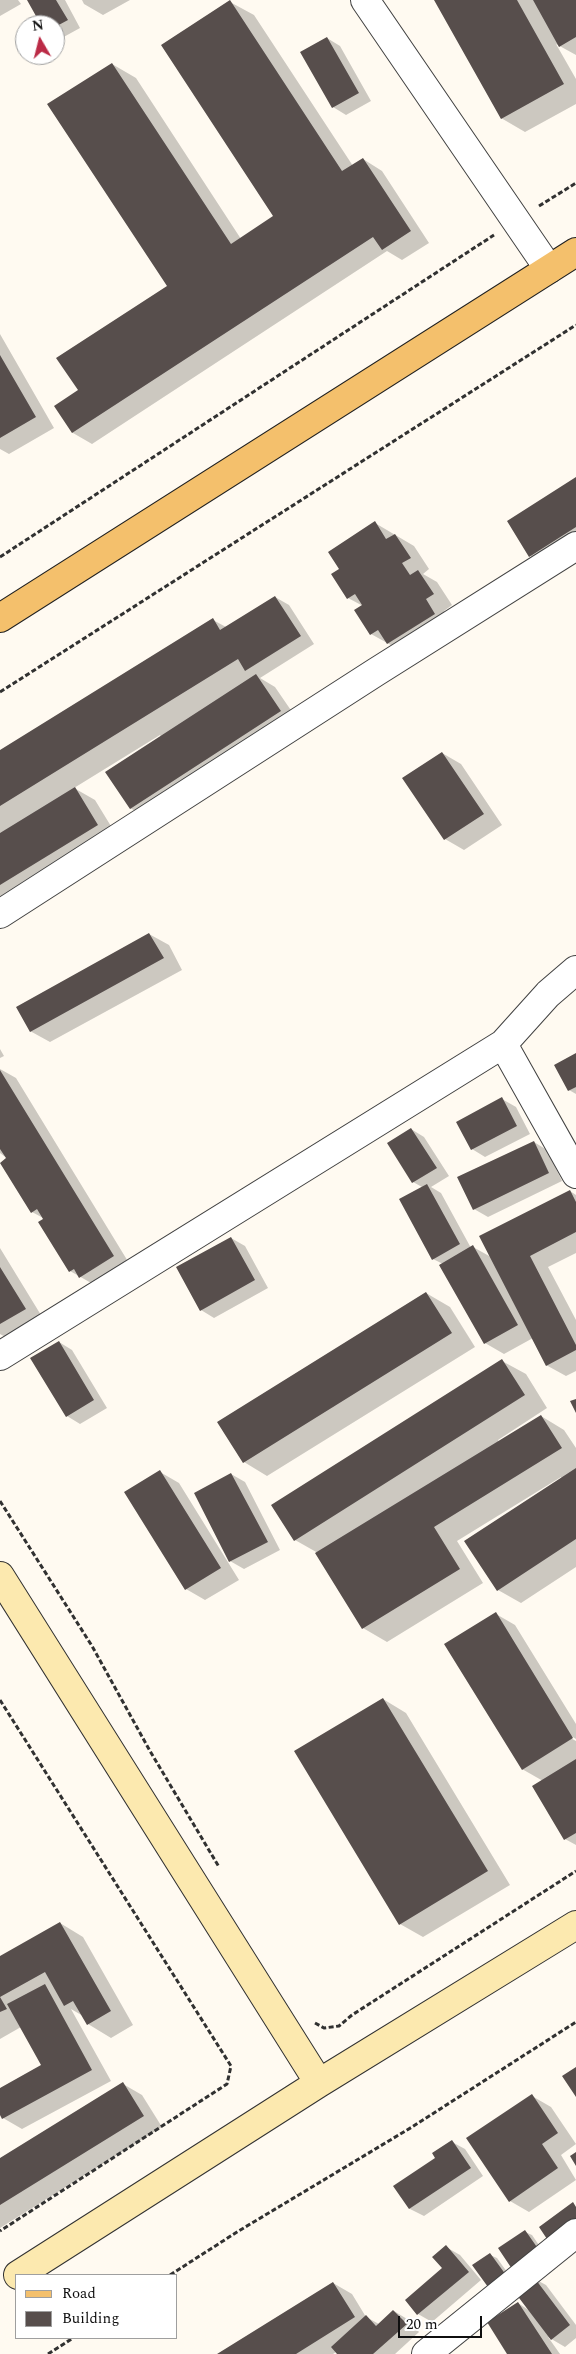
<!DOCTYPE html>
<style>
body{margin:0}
#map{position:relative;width:576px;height:2354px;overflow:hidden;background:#fffaf1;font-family:Spectral,serif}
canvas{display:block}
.legend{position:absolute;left:15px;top:2274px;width:162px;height:65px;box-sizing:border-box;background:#fff;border:1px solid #9f9f9f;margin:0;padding:6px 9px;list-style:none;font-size:15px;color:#0f0f0f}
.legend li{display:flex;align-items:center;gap:10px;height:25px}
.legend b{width:25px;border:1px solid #9f9f9f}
.north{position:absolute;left:15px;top:15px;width:50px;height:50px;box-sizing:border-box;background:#fff;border:1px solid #9f9f9f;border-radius:50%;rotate:352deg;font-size:14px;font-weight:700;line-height:20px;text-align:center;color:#0f0f0f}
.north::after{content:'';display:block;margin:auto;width:18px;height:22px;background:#bb2b46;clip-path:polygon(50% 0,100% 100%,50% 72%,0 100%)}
.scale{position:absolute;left:398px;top:2316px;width:84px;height:22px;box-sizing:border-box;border:2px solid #0f0f0f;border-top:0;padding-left:6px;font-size:15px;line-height:18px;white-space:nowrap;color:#0f0f0f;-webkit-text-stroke:4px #fff;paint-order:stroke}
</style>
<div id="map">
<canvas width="576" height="2354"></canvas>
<ul class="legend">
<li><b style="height:6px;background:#f4c06c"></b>Road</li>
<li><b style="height:14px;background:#574e4c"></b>Building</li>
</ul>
<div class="north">N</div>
<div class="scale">20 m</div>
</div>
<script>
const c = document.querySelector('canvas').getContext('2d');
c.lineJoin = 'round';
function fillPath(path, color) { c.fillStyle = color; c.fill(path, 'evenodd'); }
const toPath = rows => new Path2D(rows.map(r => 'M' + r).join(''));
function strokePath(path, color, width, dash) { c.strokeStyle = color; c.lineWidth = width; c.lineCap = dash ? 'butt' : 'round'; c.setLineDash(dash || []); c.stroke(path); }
fillPath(toPath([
 [0,0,18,0,21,4,0,16],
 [29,0,65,0,80,28,60,39,55,36,55,25,43,25],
 [82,0,130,0,103,15,84,4],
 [435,0,576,0,576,55,556,44,576,79,576,104,525,132,501,118],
 [230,2,254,15,353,166,363,159,382,171,429,243,402,260,387,251,92,444,73,433,56,406,80,391,169,286,112,64,136,78,241,239,275,216],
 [327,38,340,46,371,101,346,115,333,107],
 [0,334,54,428,9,454,0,449],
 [576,479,576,550,549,567,530,556],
 [375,523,414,546,429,569,423,574,437,582,452,605,444,611,453,625,407,654,371,634,363,606,348,598,341,570],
 [275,597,289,605,314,644,260,678,275,687,299,722,150,819,130,808,161,737,160,735,74,788,95,800,117,836,0,907,0,752,213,620,226,627],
 [442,753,461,764,502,825,464,850,445,839],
 [149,934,169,945,182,970,50,1042,30,1031],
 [0,1049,4,1056,0,1058],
 [576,1055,576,1094,569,1090,556,1066],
 [0,1069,16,1078,132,1268,100,1288,70,1271,45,1219,32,1212,8,1159,0,1153],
 [502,1099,516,1107,530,1134,485,1157,472,1149],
 [411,1129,424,1137,449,1176,431,1187,441,1193,471,1248,473,1247,491,1257,570,1191,576,1195,576,1253,548,1267,576,1320,576,1371,566,1376,546,1365,533,1338,504,1354,485,1343,443,1264,433,1259,422,1187,413,1182],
 [534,1142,547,1150,562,1181,488,1217,474,1209],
 [231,1238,245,1246,268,1288,214,1318,201,1310],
 [0,1248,44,1320,11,1340,0,1334],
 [426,1293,450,1307,475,1347,267,1476,244,1462],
 [59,1342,72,1350,107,1408,80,1424,67,1416],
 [502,1361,526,1374,547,1408,498,1440,499,1442,541,1416,564,1430,576,1448,576,1567,521,1603,498,1590,562,1479,561,1477,457,1541,483,1583,387,1642,363,1628,318,1553,295,1540],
 [160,1472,179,1483,239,1580,205,1600,186,1589],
 [231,1474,245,1482,280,1550,244,1569,230,1561],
 [496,1614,515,1625,576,1724,576,1739,568,1734,567,1736,576,1741,576,1845,565,1839,543,1781,522,1769],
 [383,1699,406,1713,510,1885,423,1937,400,1924],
 [60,1923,83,1937,133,2025,111,2038,88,2024,83,2016,71,2009,111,2081,22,2129,3,2118,0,2113,0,2089,43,2066,21,2027,0,2039,0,1957],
 [123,2084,142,2095,162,2127,0,2228,0,2160],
 [532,2096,551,2107,576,2144,561,2155,576,2180,529,2212,510,2201],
 [452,2142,465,2149,483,2176,424,2216,410,2209,395,2186,437,2158],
 [525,2232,532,2235,545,2254,520,2272],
 [446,2247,460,2255,481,2280,432,2322,418,2314,444,2268],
 [490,2255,497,2258,512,2279,496,2290],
 [533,2278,546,2285,576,2325,576,2338,565,2347,548,2337,560,2354,509,2354,518,2303,530,2311],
 [333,2283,352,2294,366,2317,379,2324,394,2311,407,2319,419,2332,395,2354,339,2354,336,2352,333,2354,219,2354]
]), '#0003');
fillPath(toPath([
 [27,0,56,0,68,20,55,27,55,25,41,25],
 [230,0,342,171,363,158,411,231,382,250,373,237,72,433,54,406,78,390,56,358,167,286,47,104,112,63,231,244,273,216,161,45],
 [434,0,517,0,564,84,501,119],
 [533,0,576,0,576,37,559,47],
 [327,37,359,93,332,108,300,52],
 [0,355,36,417,0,438],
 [576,477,576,527,529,557,507,521],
 [375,521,386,539,395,534,411,558,402,563,410,575,418,570,434,594,426,599,435,614,387,644,378,630,370,635,354,610,362,605,355,594,347,599,331,574,339,569,328,552],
 [275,596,301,636,245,671,238,659,0,806,0,750,213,618,220,630],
 [256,674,281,711,130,809,105,772],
 [442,752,484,814,444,840,402,778],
 [75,787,98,825,0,885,0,833],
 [149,933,164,958,30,1032,16,1007],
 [576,1053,576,1087,568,1091,554,1065],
 [0,1070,114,1256,79,1278,74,1269,69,1272,38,1222,43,1219,37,1209,31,1213,0,1163,6,1158,0,1149],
 [502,1097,517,1126,471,1150,456,1122],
 [411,1128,437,1168,412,1183,387,1143],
 [534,1141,549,1173,473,1210,457,1177],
 [427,1184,460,1244,432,1260,399,1199],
 [570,1190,576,1202,576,1232,530,1256,576,1345,576,1350,546,1366,479,1236],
 [231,1237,255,1280,200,1311,176,1267],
 [473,1245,518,1325,484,1344,439,1265],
 [0,1267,26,1309,0,1324],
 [426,1292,452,1333,243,1463,217,1422],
 [59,1341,94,1400,66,1417,30,1358],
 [502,1359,525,1395,294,1541,271,1505],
 [576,1399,576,1413,570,1401],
 [541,1415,562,1448,434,1527,460,1569,362,1629,315,1553],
 [576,1468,576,1539,497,1591,464,1541],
 [160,1470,221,1568,185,1590,124,1492],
 [231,1473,268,1542,229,1562,194,1493],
 [496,1612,573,1738,522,1770,444,1644],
 [383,1698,488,1871,399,1925,294,1751],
 [576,1759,576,1833,564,1840,532,1786],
 [60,1922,111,2011,87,2025,73,2001,64,2006,45,1972,0,1997,7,2009,0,2012,0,1956],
 [45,1984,92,2070,2,2119,0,2115,0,2088,41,2065,7,2004],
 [576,2067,576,2097,562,2076],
 [123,2082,144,2116,0,2205,0,2158],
 [532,2094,558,2133,542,2144,558,2168,509,2202,466,2138],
 [452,2140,471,2168,409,2209,393,2186,435,2158,432,2153],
 [576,2152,576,2166,570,2156],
 [573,2202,576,2207,576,2222,549,2242,539,2227],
 [525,2230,539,2250,512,2269,498,2248],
 [446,2245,469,2272,417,2315,405,2300,442,2268,432,2257],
 [490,2253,506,2275,488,2287,472,2265],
 [533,2276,570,2325,551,2340,513,2290],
 [333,2282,355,2317,296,2354,217,2354],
 [518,2302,552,2354,507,2354,487,2322],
 [393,2310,407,2324,373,2354,337,2354,331,2347,366,2315,376,2326]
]), '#574e4c');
const street = toPath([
 [365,0,549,269],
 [0,914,376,672,576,546],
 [503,1044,576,1174],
 [0,1356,503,1044,548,994,576,970],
 [426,2354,576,2233]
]);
const secondary = toPath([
 [0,1576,319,2083],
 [18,2275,319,2083,576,1925]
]);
const primary = toPath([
 [0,618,576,252]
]);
strokePath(street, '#424242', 30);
strokePath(secondary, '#313131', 30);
strokePath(primary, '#202020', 30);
strokePath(toPath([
 [539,206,576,183],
 [0,557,494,235],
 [0,692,576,325],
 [0,1501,92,1646,150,1751,219,1867],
 [0,1700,231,2066,227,2084,0,2231],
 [315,2023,324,2028,339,2026,352,2015,576,1871],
 [170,2275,237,2232,412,2127,576,2022],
 [48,2354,73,2338]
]), '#313131', 3, [5, 2.5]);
strokePath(street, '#fff', 28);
strokePath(secondary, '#fce9af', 28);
strokePath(primary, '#f4c06c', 28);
</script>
